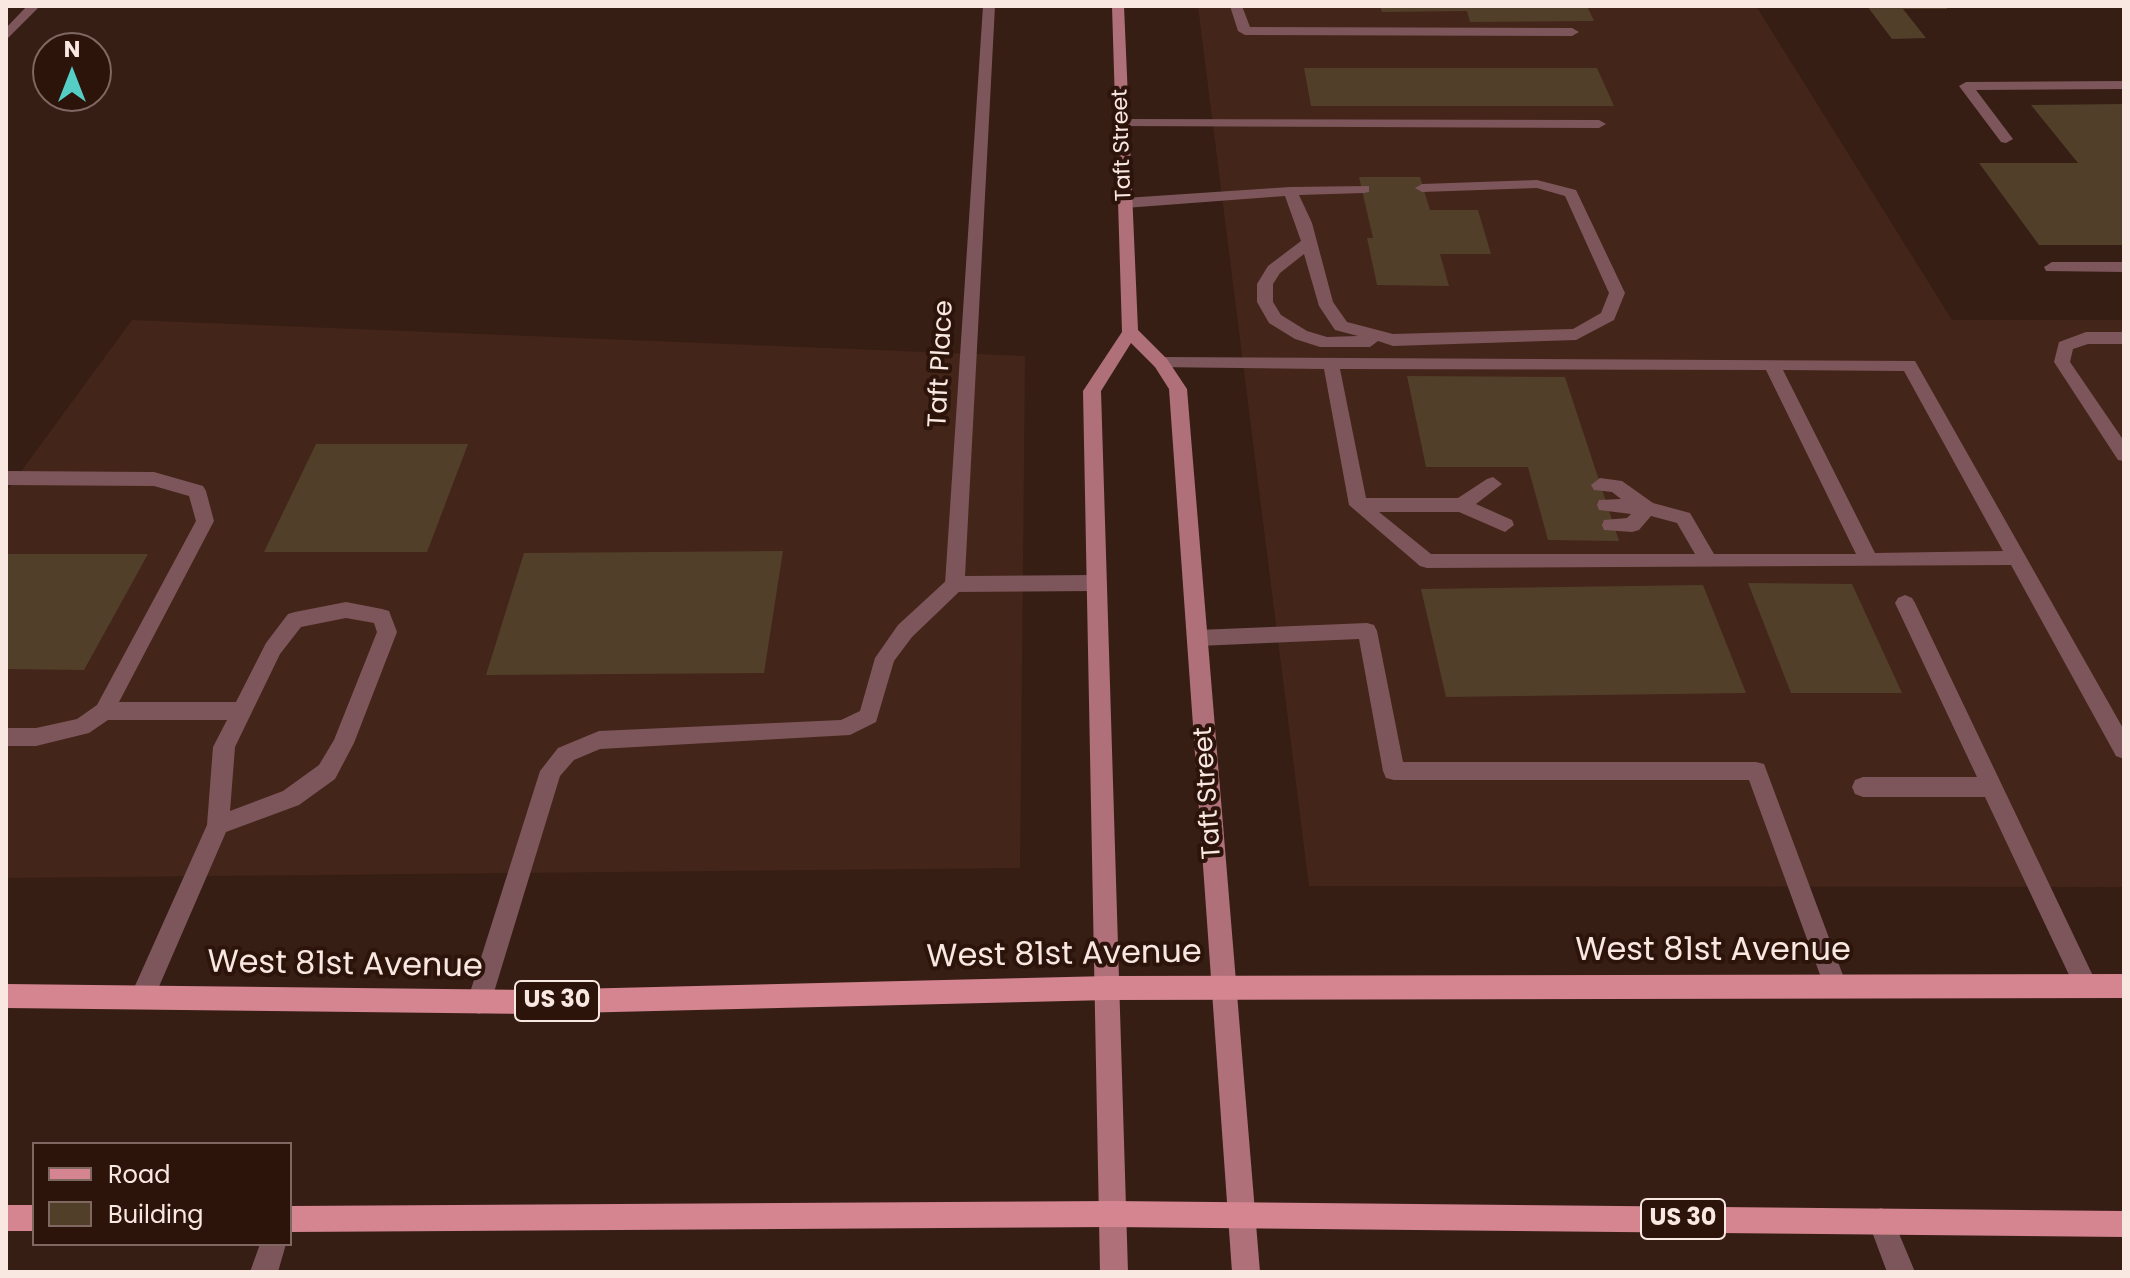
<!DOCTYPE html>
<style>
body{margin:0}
#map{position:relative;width:2130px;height:1278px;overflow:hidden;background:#361e15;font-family:Poppins,sans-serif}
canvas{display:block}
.frame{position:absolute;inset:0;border:8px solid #f9e7e1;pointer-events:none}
.legend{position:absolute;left:32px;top:1142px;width:260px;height:104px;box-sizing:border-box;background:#2c140b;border:2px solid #7e6861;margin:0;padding:10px 14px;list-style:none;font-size:24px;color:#f9e7e1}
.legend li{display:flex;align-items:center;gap:16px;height:40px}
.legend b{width:40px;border:2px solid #7e6861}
.north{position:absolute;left:32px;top:32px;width:80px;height:80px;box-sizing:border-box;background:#2c140b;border:2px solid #7e6861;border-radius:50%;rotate:0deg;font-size:22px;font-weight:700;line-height:32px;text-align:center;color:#f9e7e1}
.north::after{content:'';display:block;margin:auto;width:28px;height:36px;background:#55cec6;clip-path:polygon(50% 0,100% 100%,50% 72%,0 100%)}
</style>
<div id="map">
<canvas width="2130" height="1278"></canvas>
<div class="frame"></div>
<ul class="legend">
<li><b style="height:10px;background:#d58590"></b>Road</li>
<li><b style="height:22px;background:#513f29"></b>Building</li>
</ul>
<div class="north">N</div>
</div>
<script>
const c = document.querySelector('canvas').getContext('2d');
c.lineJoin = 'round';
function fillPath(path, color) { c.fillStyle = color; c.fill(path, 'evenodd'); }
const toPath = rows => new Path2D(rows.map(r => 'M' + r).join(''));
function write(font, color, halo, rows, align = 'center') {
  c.font = font + ' Poppins,sans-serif'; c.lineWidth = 8; c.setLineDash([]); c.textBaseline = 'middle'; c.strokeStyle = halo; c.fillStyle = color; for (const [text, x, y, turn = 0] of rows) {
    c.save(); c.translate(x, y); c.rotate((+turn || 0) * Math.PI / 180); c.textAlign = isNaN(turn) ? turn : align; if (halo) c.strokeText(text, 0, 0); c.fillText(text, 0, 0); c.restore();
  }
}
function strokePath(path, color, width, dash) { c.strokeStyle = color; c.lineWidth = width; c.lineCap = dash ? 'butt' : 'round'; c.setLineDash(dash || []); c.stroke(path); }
fillPath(toPath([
 [1198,6,1756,6,1952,320,2124,320,2124,887,1309,886],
 [132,320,1025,356,1020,868,6,878,6,492]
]), '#442519');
fillPath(toPath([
 [1380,6,1587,6,1594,21,1470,22,1467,11,1382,12],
 [1867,6,1947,6,1947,9,1903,9,1926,38,1892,39],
 [1304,68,1597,68,1614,106,1311,106],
 [2124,104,2124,245,2039,245,1979,163,2078,163,2031,105],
 [1359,177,1420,177,1430,210,1478,210,1491,254,1440,254,1449,286,1377,285,1367,238,1373,238],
 [1407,376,1565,377,1619,541,1548,540,1528,467,1426,467],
 [316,444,468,444,427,552,264,552],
 [783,551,764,673,486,675,524,553],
 [6,554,148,554,84,670,6,669],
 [1748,583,1852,584,1902,693,1791,693],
 [1703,585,1746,693,1446,697,1421,589]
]), '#513f29');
fillPath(toPath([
 [1230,6,1242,6,1250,27,1572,28,1579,32,1572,36,1245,35,1238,31,1230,6],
 [2124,81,2124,89,1976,90,2013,139,2006,143,2001,142,1959,86,1966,82,2124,81],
 [1122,119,1599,120,1606,124,1599,128,1117,126,1117,120,1122,119],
 [1537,180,1576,190,1625,293,1614,320,1576,340,1393,346,1378,341,1370,347,1320,347,1295,339,1269,323,1257,302,1257,284,1268,266,1301,241,1285,196,1125,208,1117,203,1125,198,1290,187,1369,186,1369,192,1364,193,1299,195,1312,223,1333,302,1347,322,1393,334,1573,329,1601,313,1609,293,1565,196,1537,188,1422,192,1415,188,1422,184,1537,180],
 [1304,254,1319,306,1335,330,1358,336,1327,337,1307,331,1281,315,1273,302,1273,284,1280,273,1304,254],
 [2052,262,2124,262,2124,272,2046,271,2044,267,2052,262],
 [2086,332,2124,332,2124,344,2088,344,2073,349,2070,362,2124,441,2124,461,2118,460,2054,362,2059,342,2086,332],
 [1161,357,1915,361,2124,730,2124,759,2116,756,2011,565,1427,568,1420,566,1349,505,1324,369,1155,367,1153,363,1161,357],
 [1340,369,1766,370,1856,554,1714,554,1690,513,1653,503,1622,481,1600,478,1591,485,1594,490,1612,492,1621,499,1599,500,1597,505,1599,510,1631,514,1627,518,1604,520,1602,525,1604,530,1632,532,1639,530,1651,516,1677,523,1695,554,1431,554,1379,512,1459,512,1505,532,1514,525,1512,520,1476,504,1502,484,1493,477,1487,479,1458,498,1366,498,1340,369],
 [1783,370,1904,371,2003,551,1875,553,1783,370],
 [6,471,154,472,203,486,206,491,214,521,119,702,236,702,266,643,288,614,295,612,346,602,382,609,389,611,397,632,354,743,335,779,299,805,226,832,151,1005,142,1009,133,1005,130,997,207,825,213,747,227,720,108,720,89,733,36,746,6,746,6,728,36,728,77,719,97,705,196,521,189,496,154,486,6,485,6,471],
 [346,618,374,623,377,632,334,740,319,765,283,791,230,811,235,747,280,654,301,627,346,618],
 [955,576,965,584,962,589,912,637,894,661,876,722,850,735,600,749,574,760,560,776,491,1002,488,1010,479,1014,470,1010,467,1002,540,771,558,748,599,731,841,720,860,711,875,658,898,625,948,579,955,576],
 [1905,595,1912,598,1915,603,2094,978,2098,986,2094,994,2086,998,2078,994,1985,797,1863,797,1855,794,1852,787,1855,780,1863,777,1977,777,1895,603,1898,598,1905,595],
 [1367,623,1374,625,1377,631,1403,762,1756,762,1764,764,1847,986,1843,994,1835,998,1827,994,1749,780,1394,780,1386,778,1383,771,1359,639,1198,646,1191,644,1188,638,1191,632,1198,630,1367,623],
 [1881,1208,1890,1212,1915,1272,1887,1272,1868,1221,1872,1212,1881,1208],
 [260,1244,286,1244,278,1272,250,1272,260,1244]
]), '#7d565b');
fillPath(toPath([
 [27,6,40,6,6,40,6,28,27,6],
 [983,6,995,6,965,576,1097,575,1107,583,1097,591,955,592,945,584,983,6]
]), '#7d565b');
fillPath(toPath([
 [1112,6,1124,6,1138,330,1167,359,1187,389,1260,1272,1232,1272,1169,389,1155,367,1131,343,1101,391,1128,1272,1100,1272,1083,391,1122,332,1112,6]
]), '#af7079');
fillPath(toPath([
 [2124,974,2124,998,1108,1000,532,1014,6,1008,6,984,532,990,1108,976,2124,974],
 [1112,1201,2124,1211,2124,1237,1112,1227,290,1232,290,1206,1112,1201],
 [6,1205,34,1205,34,1231,6,1231,6,1205]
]), '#d58590');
write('22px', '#f9e7e1', '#2c140b', [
 ["Taft Street",1123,145,-92]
]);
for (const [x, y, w] of [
 [557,1001,84],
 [1683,1219,84]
]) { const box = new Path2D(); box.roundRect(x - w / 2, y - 20, w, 40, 6); c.fillStyle = '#2c140b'; c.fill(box); strokePath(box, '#f9e7e1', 2); }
write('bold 24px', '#f9e7e1', null, [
 ["US 30",557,1001],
 ["US 30",1683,1219]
]);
write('26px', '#f9e7e1', '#2c140b', [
 ["Taft Place",942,364,-87],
 ["Taft Street",1209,793,-94]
]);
write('32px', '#f9e7e1', '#2c140b', [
 ["West 81st Avenue",1713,952],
 ["West 81st Avenue",1064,956,-1],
 ["West 81st Avenue",345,966,1]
]);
</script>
